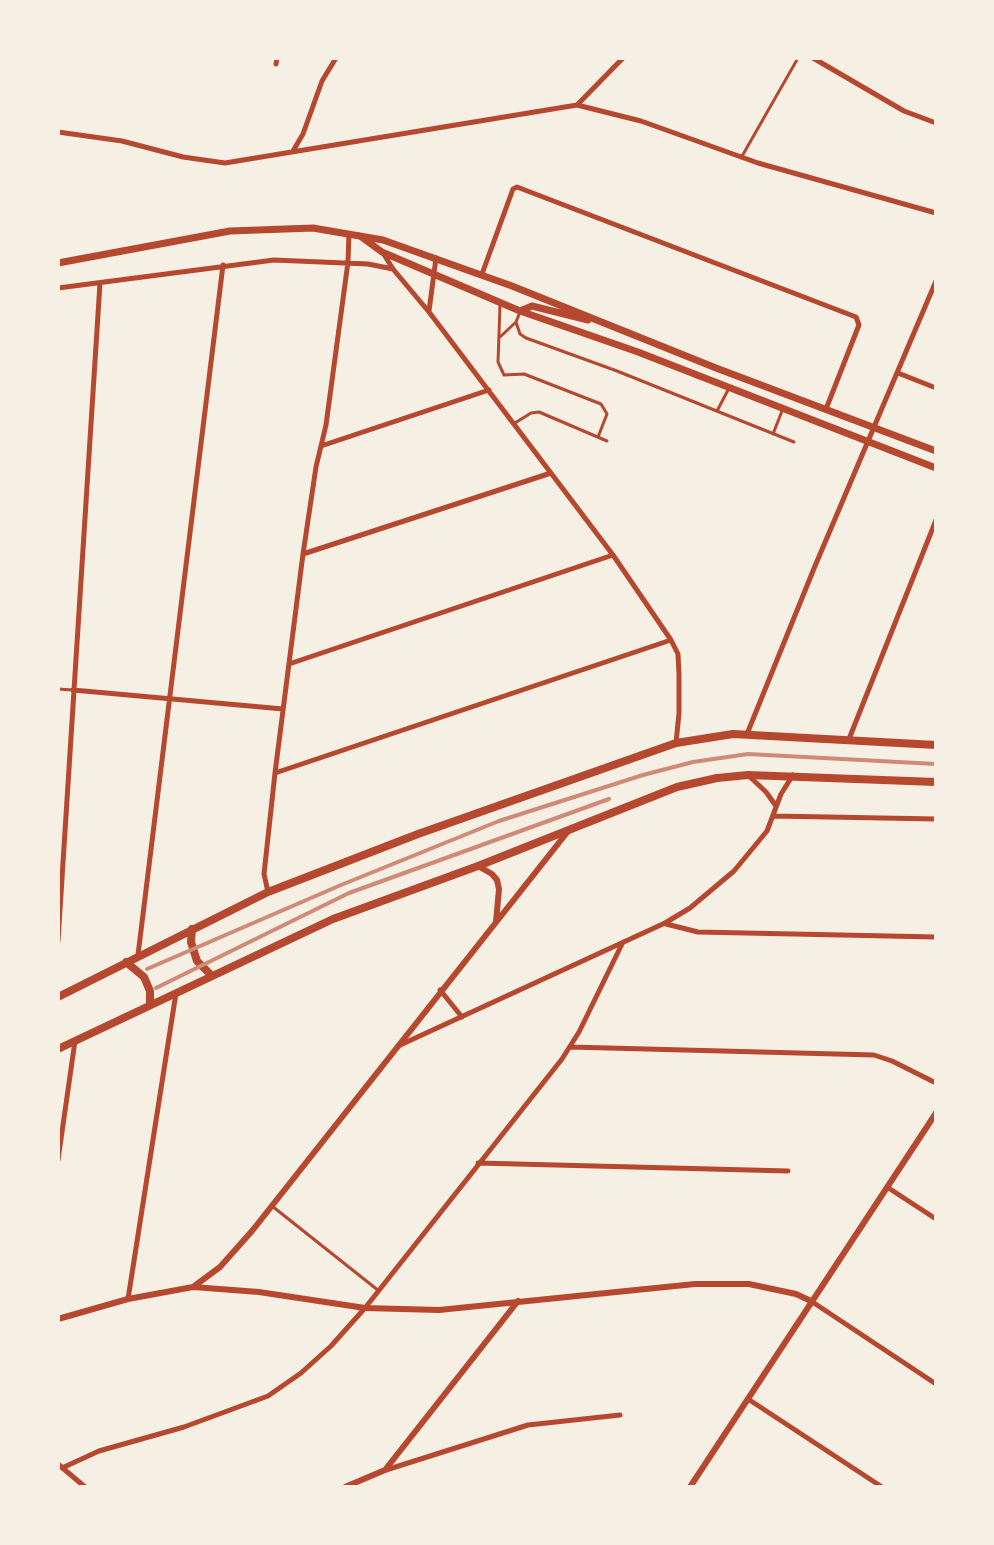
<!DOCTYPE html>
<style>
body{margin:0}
#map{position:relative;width:994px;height:1545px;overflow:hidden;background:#f6efe4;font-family:"Exo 2",sans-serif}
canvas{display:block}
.frame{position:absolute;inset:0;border:60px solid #f6efe4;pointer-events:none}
</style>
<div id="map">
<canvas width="994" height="1545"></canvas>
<div class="frame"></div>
</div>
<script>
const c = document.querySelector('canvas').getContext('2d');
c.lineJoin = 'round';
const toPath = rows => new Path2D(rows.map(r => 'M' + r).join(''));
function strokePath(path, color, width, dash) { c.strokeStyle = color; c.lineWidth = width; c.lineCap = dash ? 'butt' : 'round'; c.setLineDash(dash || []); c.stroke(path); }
strokePath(toPath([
 [741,158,798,58],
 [500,305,498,362,504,375,524,374,601,404,607,414,598,437],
 [516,322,520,334,526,338,617,371,794,442],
 [500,337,516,322,520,312],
 [717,411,728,390],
 [515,423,531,413,539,412,607,441],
 [773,434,782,411],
 [58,689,73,690],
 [272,1206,379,1291]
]), '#b5482f', 3);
strokePath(toPath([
 [813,58,904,111,936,123],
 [276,64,277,58],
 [578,104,623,58],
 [58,132,122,141,183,157,225,163,577,105,641,121,758,163,936,213],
 [293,151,303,134,322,81,336,58],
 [383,253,393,269,429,312,613,555,671,640,678,654,679,674,679,713,676,743],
 [482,274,513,189,517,187,856,317,859,325,826,409],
 [58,288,274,260,368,264,393,269],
 [429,311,436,258],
 [898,373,936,388],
 [321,446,489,390],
 [303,554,551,473],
 [289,664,613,555],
 [73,690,283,709],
 [747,734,815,566,936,281],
 [849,739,936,520],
 [275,773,671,640],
 [748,775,766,792,776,806],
 [773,816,936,819],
 [268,892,264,874,275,773,303,554,316,467,326,425,348,262,349,234],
 [666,924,698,932,936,937],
 [58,941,100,283],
 [138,955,223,265],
 [440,990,462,1017],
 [398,1046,665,923,690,908,734,871,767,831,781,794,793,775],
 [570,1047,874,1055,892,1061,936,1083],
 [58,1160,75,1041],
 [478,1163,788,1171],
 [887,1187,936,1219],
 [128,1299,176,993],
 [811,1301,936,1384],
 [748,1399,882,1487],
 [58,1464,85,1487],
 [62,1468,99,1451,184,1427,268,1396,301,1373,331,1346,365,1308,562,1059,579,1032,623,942],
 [386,1470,528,1425,620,1415]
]), '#b5482f', 5);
strokePath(toPath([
 [478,866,492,874,497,880,499,889,496,922],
 [193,1287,220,1267,252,1231,569,830],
 [58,1319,128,1299,193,1287,259,1292,365,1308,439,1310,695,1284,749,1284,796,1294,811,1301],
 [345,1487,385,1470,518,1301],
 [690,1487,936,1113]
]), '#b5482f', 6);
strokePath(toPath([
 [360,236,382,252,520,311,638,352,936,468],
 [58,263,230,231,313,228,383,240,512,286,716,368,936,451],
 [520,311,532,306,588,320]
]), '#b5482f', 7);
strokePath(toPath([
 [192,929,191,942,197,961,211,975],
 [126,962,144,977,150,991,150,1005],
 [58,997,268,892,418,834,676,743,733,734,936,745],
 [58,1049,333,919,478,866,677,787,717,778,748,775,936,782]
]), '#b5482f', 8);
strokePath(toPath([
 [147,969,341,885,499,821,643,775,693,762,748,754,936,764],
 [156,988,349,893,609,799]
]), '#cf8b77', 4);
</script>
